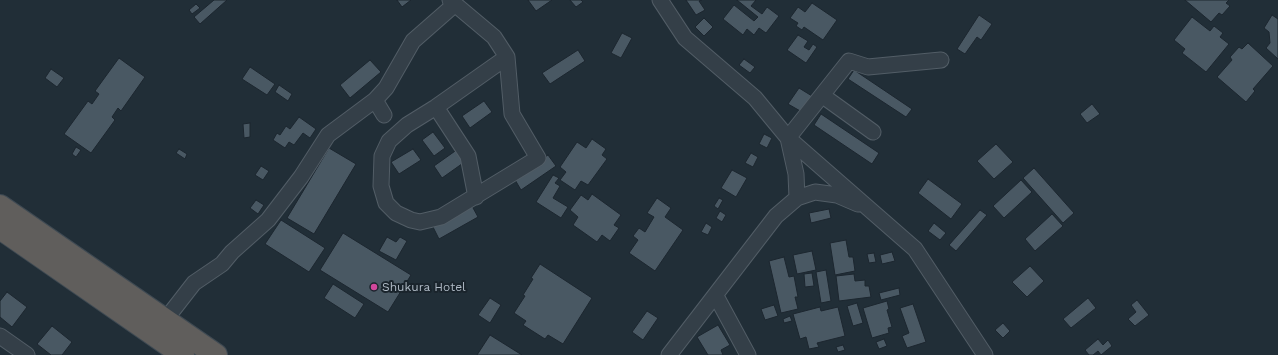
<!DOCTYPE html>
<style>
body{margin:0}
canvas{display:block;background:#212e37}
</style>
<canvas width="1278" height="355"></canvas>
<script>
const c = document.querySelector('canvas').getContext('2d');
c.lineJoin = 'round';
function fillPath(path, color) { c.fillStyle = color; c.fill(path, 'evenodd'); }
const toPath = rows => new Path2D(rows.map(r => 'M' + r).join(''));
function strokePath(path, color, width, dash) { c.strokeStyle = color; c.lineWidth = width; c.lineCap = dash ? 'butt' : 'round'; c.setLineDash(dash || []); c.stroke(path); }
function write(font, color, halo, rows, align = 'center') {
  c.font = font + ' "Work Sans",sans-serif'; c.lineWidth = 4; c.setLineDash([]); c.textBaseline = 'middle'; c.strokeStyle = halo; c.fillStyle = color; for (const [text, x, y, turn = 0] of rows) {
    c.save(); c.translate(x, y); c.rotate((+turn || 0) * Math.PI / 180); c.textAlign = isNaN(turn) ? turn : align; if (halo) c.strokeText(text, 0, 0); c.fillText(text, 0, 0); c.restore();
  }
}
const building = toPath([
 [214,0,227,0,200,24,194,17,214,0],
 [397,0,411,0,402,7,397,0],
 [528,0,552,0,536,11,528,0],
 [570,0,581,0,583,2,576,7,570,0],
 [686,0,702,0,699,1,705,10,696,15,686,0],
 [737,0,756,0,751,6,762,14,767,7,779,16,766,33,759,28,754,35,747,29,743,35,723,19,734,5,754,21,758,17,737,0],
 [1185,0,1229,0,1226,3,1230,6,1222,15,1219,13,1211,22,1185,0],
 [812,3,837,20,823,40,804,27,802,30,796,26,798,23,790,18,798,7,805,12,812,3],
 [196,4,200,8,192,14,189,10,196,4],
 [979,15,992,24,981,40,977,37,965,54,957,49,979,15],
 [1272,15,1278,19,1278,59,1266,48,1270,43,1269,32,1264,28,1272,15],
 [1192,17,1210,31,1214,26,1223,33,1220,37,1229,44,1206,72,1182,53,1185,49,1174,40,1192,17],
 [704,18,713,27,704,36,695,27,704,18],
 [622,33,632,38,621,58,611,53,622,33],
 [798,35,808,41,804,47,809,50,813,44,817,47,806,63,787,50,798,35],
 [1248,43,1273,66,1253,89,1255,91,1246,102,1217,77,1232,60,1230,57,1239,47,1242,49,1248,43],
 [578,50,585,61,550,84,542,73,578,50],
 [119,58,145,77,121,111,118,108,112,117,115,120,91,153,64,134,88,101,92,104,99,94,95,91,119,58],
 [744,59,755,67,750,73,739,65,744,59],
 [370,60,381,72,350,98,340,85,370,60],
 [250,67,275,84,267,95,242,79,250,67],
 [51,69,64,78,57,87,45,78,51,69],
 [854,70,912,109,906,117,848,79,854,70],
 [279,85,292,94,288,101,275,92,279,85],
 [799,88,812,96,802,112,788,104,799,88],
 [484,101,492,112,470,128,462,116,484,101],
 [1092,104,1100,114,1087,123,1080,114,1092,104],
 [821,114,879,153,872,164,814,125,821,114],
 [299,117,316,129,310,138,303,133,294,145,289,142,285,148,273,140,277,133,280,135,286,126,290,129,299,117],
 [250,123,250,137,244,138,243,124,250,123],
 [433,132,445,148,434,156,422,140,433,132],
 [764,134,772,138,767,148,759,144,764,134],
 [592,139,606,149,602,155,607,159,588,185,581,181,575,190,560,180,566,172,560,167,577,142,586,148,592,139],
 [996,144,1013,162,994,179,977,161,996,144],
 [76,147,81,150,76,157,72,154,76,147],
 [329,148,356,164,314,234,287,218,329,148],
 [179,149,187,154,185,159,176,153,179,149],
 [413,149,421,160,399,174,391,162,413,149],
 [458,149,466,161,442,178,434,166,458,149],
 [751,153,758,157,753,167,745,163,751,153],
 [548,155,556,166,521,190,514,178,548,155],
 [261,166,269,171,263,180,255,175,261,166],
 [1034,168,1074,213,1063,223,1023,178,1034,168],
 [732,170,747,178,736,197,721,188,732,170],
 [553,175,559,178,555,183,560,186,553,198,568,207,561,218,536,202,553,175],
 [928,179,962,204,951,219,918,193,928,179],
 [1021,180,1032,192,1004,218,993,206,1021,180],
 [592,194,621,215,614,225,619,228,610,241,602,235,597,242,573,225,578,217,570,210,581,195,588,200,592,194],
 [657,198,671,208,665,217,683,230,655,271,629,253,638,240,633,236,639,228,645,232,654,217,647,213,657,198],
 [719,198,723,200,718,209,714,206,719,198],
 [256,200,264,205,258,214,250,208,256,200],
 [472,206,478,217,439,239,433,227,472,206],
 [829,209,831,218,811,223,809,213,829,209],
 [980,210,987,215,956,251,949,245,980,210],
 [720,211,726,215,722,222,716,218,720,211],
 [1052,214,1063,226,1035,251,1025,239,1052,214],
 [281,220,325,248,309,272,265,244,281,220],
 [706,223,712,227,708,235,701,232,706,223],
 [934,223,946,233,940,240,928,231,934,223],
 [343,233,411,275,388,312,320,270,343,233],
 [387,237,396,242,400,237,407,241,396,260,379,251,387,237],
 [846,240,849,257,853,257,855,271,835,275,830,243,846,240],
 [812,251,816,270,797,274,793,255,812,251],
 [892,252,895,261,882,264,880,255,892,252],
 [874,253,876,262,869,263,867,254,874,253],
 [784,257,789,277,794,276,798,297,795,297,798,309,781,313,769,261,784,257],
 [540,264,592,298,563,344,548,335,545,339,523,325,526,321,514,313,525,296,523,295,533,279,531,278,540,264],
 [1030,266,1044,281,1027,297,1012,282,1030,266],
 [826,270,831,301,821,303,816,272,826,270],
 [812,273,814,286,805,287,804,274,812,273],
 [854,274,855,281,865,280,865,286,869,286,871,297,839,301,836,276,854,274],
 [333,284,364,304,355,318,324,298,333,284],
 [899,288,900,295,881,300,879,293,899,288],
 [7,292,27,307,12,327,0,317,0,301,7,292],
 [490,298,501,305,490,323,478,315,490,298],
 [1088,298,1096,308,1071,328,1063,319,1088,298],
 [1137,300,1149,315,1135,326,1128,319,1136,312,1131,305,1137,300],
 [887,301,889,309,887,310,892,327,888,328,889,333,872,338,863,308,887,301],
 [857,303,863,323,853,326,847,306,857,303],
 [913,304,926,342,907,348,902,336,909,333,900,308,913,304],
 [774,305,778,316,765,320,761,309,774,305],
 [820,307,821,311,838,307,845,336,817,343,819,347,809,349,806,337,800,339,793,314,820,307],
 [647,311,658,318,643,340,632,332,647,311],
 [790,316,792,321,784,323,783,319,790,316],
 [1003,323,1010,331,1003,338,995,330,1003,323],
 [718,325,730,345,721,350,723,355,708,355,697,337,718,325],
 [52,326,72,342,62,355,51,355,37,344,52,326],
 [490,335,522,355,477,355,490,335],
 [884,339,887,346,879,349,876,342,884,339],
 [1098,339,1103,345,1108,340,1112,346,1101,355,1098,351,1093,355,1089,355,1085,350,1098,339],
 [843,345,845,350,838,352,836,347,843,345]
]);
fillPath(building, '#495863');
strokePath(building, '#1c262f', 1);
const minor = toPath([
 [450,0,494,37,507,57,512,114,538,158,441,217,420,222,411,220,396,213,386,203,381,186,382,156,389,141,407,125,436,107,507,57],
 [660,0,685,38,755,98,788,138,915,249,985,355],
 [823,96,873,132],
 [375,100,384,115],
 [436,107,468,156,476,197],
 [797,198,796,174,788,138,849,61,868,67,941,60],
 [716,296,748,355],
 [166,319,194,283,222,264,232,252,268,220,301,177,328,135,375,100,386,88,413,41,454,5],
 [0,336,27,355],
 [669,355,776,216,797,198,815,192,837,195,858,204]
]);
const trunk = toPath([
 [0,206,216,355],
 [0,228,183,355]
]);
strokePath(minor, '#525d66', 17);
strokePath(trunk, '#3f4a53', 24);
strokePath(minor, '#343f48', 15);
strokePath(trunk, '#605e5c', 22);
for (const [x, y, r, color] of [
 [374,287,4,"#d1479c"]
]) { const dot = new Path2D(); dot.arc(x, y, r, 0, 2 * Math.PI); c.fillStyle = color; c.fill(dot); strokePath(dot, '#1a242c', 1.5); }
write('12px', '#afbac5', '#1a242c', [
 ["Shukura Hotel",382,287]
], 'left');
</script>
